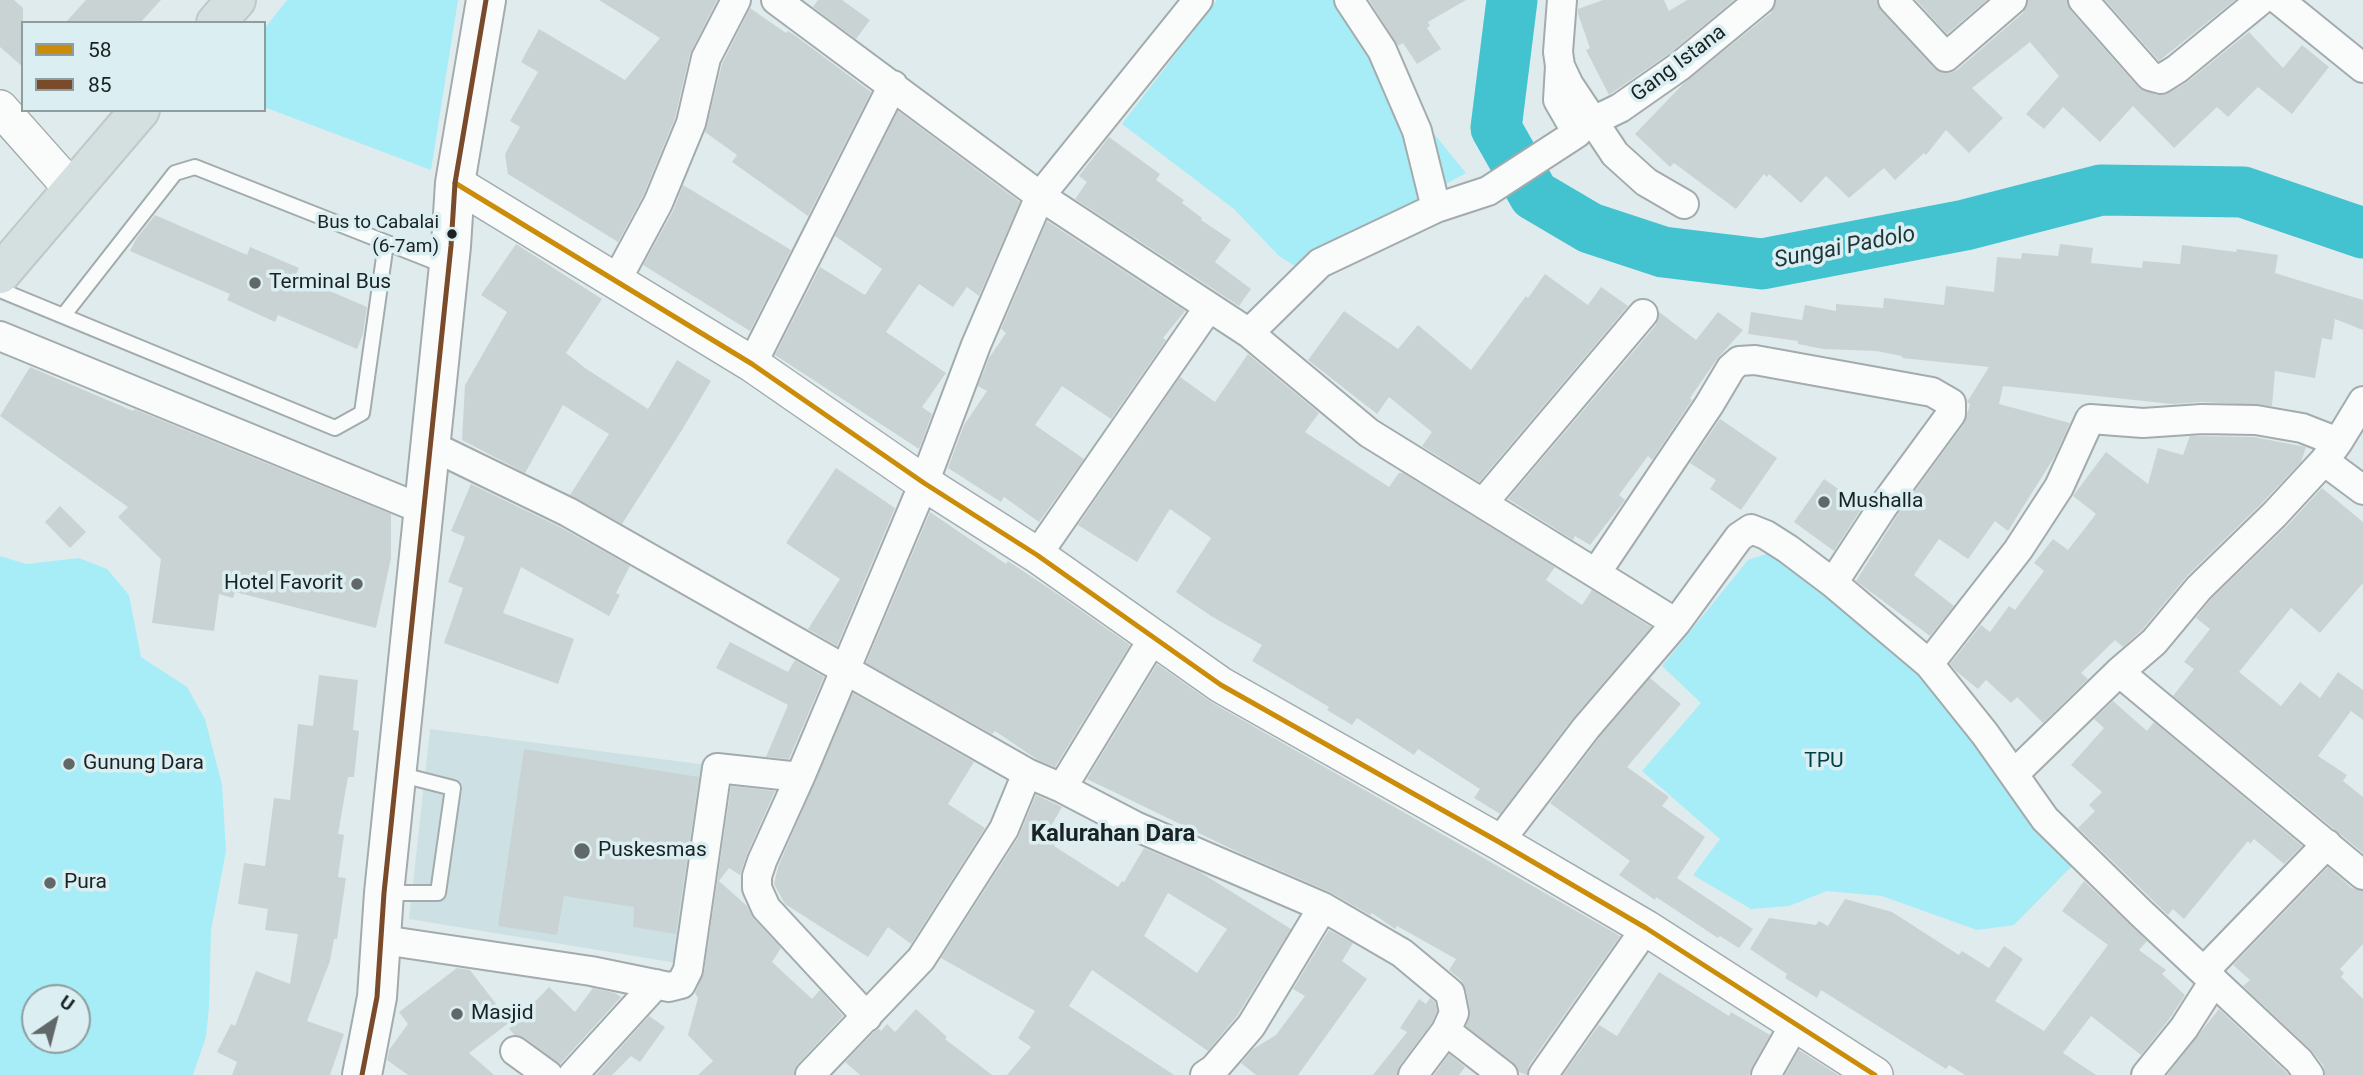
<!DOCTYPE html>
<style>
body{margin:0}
#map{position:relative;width:2363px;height:1075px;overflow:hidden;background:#e0ebed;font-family:Roboto,sans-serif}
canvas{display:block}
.legend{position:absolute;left:21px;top:21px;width:245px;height:91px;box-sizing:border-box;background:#dbeff2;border:2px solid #8e9d9f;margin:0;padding:9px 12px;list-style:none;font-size:21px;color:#1b2223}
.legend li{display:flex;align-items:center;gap:14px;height:35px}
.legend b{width:35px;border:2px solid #8e9d9f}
.north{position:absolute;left:21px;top:984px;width:70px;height:70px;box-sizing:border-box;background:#dbeff2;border:2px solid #8e9d9f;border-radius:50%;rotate:35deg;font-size:19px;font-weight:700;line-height:28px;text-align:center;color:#1b2223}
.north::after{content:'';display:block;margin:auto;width:24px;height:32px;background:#60686a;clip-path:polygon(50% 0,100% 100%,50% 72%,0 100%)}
</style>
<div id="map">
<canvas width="2363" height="1075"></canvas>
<ul class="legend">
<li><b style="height:9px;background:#cb8c07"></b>58</li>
<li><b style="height:9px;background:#7a4b2a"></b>85</li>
</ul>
<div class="north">U</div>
</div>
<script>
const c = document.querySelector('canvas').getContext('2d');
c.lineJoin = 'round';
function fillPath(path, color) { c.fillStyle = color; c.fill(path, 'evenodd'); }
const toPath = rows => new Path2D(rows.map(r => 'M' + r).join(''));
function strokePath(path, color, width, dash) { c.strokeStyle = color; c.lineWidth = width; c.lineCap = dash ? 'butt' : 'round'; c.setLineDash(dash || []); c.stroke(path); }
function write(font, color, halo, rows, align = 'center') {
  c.font = font + ' Roboto,sans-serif'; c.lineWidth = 7; c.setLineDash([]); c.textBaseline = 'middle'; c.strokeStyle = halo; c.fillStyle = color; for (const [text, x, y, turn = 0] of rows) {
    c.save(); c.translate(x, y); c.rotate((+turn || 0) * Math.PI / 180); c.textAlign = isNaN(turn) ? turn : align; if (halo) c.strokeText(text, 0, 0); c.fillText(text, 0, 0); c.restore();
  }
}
fillPath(toPath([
 [430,729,707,765,683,964,409,919]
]), '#cde1e4');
fillPath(toPath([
 [287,0,458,0,431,170,264,107,264,29],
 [1217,0,1334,0,1354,36,1466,173,1295,266,1279,256,1234,209,1122,124],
 [1769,553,1795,564,1961,712,2073,865,2014,925,1977,930,1882,896,1827,891,1789,906,1751,909,1693,875,1720,839,1642,771,1701,703,1662,666,1748,560],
 [0,556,26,564,79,558,107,569,129,595,141,657,187,687,205,719,222,785,226,851,211,930,209,1007,206,1037,193,1075,0,1075],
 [35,998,77,998,77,1040,35,1040]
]), '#a7edf7');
strokePath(toPath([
 [1512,0,1496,128,1534,195,1590,228,1663,252,1762,264,1965,225,2101,190,2243,192,2363,233]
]), '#43c2cf', 51);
fillPath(toPath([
 [0,0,14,0,23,8,23,67,0,47],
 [86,0,161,0,140,23,65,23],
 [599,0,717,0,690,54,675,118,643,196,618,242,508,174,505,154,520,127,510,121,538,72,521,62,539,29,625,80,660,38],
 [818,0,842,0,870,20,856,39,813,7],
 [1369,0,1466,0,1428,22,1430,26,1427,28,1441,49,1417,64,1403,43,1398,46],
 [1603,0,1664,0,1669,11,1687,0,1734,0,1670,53,1609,95,1586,50,1590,48,1578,14,1578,9],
 [1776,0,1877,0,1881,11,1934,68,1942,73,1950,73,1957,70,2023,13,2028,0,2067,0,2071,11,2138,87,2157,95,2169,93,2186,83,2249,32,2283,68,2302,45,2329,67,2292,114,2258,87,2228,117,2217,107,2174,148,2133,106,2100,142,2063,107,2044,129,2026,114,2059,76,2030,42,1972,88,2003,118,1969,153,1946,130,1926,155,1924,153,1895,180,1884,168,1849,198,1826,176,1801,203,1769,174,1767,177,1764,174,1736,209,1674,163,1670,167,1635,134,1684,83,1771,13],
 [1916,0,1987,0,1947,34],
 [2105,0,2235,0,2159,61],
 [750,8,786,33,788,31,793,34,871,92,808,216,732,162,737,155,705,132,722,64],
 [898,111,1020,202,979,296,967,287,953,307,919,284,886,332,946,373,922,407,932,414,919,449,775,355,820,267,865,295,882,269,835,236],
 [1109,137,1160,174,1156,180,1184,200,1182,203,1202,218,1201,220,1231,240,1215,262,1251,289,1239,306,1075,199,1087,182,1079,176],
 [683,185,791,250,750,331,643,265,673,211],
 [155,215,247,255,250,247,299,268,295,276,367,307,363,334,357,349,278,315,275,322,227,300,230,294,130,251,136,239],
 [1047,221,1185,311,1163,338,1166,340,1111,419,1062,386,1035,425,1084,459,1039,522,1004,497,1001,502,948,468,964,425,987,391,978,386,989,358,1006,333,1001,329],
 [516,244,602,299,566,353,585,368,648,409,677,360,711,381,682,430,622,524,570,495,609,434,563,405,525,473,462,440,465,385,507,312,481,295],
 [2060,244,2093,248,2091,263,2142,268,2143,261,2180,264,2182,245,2236,252,2237,249,2278,255,2275,273,2363,300,2363,330,2335,319,2332,340,2322,338,2315,378,2275,371,2272,406,2202,402,2172,404,2003,386,1999,404,2070,423,2055,456,2008,531,1995,521,1968,559,1939,539,1914,575,1954,606,1930,636,1856,581,1896,517,1964,424,1970,404,1967,402,1989,367,1902,358,1902,356,1876,351,1823,349,1798,344,1798,341,1748,334,1751,312,1802,320,1805,305,1836,311,1836,304,1883,308,1884,298,1944,305,1946,286,1994,292,1997,257,2021,259,2022,253,2058,256],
 [1545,274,1588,305,1601,287,1628,306,1479,482,1422,446,1432,432,1389,397,1377,414,1308,360,1344,311,1398,349,1418,325,1471,370,1526,296,1528,298],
 [1659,312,1696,340,1718,312,1743,330,1717,359,1690,398,1692,400,1652,460,1648,456,1619,495,1625,500,1590,545,1575,536,1573,540,1508,499,1656,325],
 [1248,354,1319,413,1305,432,1389,487,1399,473,1403,473,1555,567,1546,580,1582,605,1592,590,1651,627,1573,718,1500,814,1474,798,1480,789,1418,749,1414,755,1357,718,1352,725,1327,710,1329,707,1252,661,1262,645,1211,616,1176,592,1211,538,1170,509,1137,562,1078,525,1180,377,1215,402],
 [30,367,133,411,134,409,391,514,391,558,376,628,235,592,233,598,219,594,214,631,152,623,161,559,118,517,128,507,0,416],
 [1720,419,1777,458,1741,510,1710,489,1716,480,1690,463],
 [2190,436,2254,437,2306,447,2301,462,2262,503,2187,576,2142,630,2123,647,2115,640,2081,673,2088,679,2043,723,2017,697,2011,703,1986,680,1978,689,1956,671,1950,664,1981,625,1990,632,2009,606,2015,610,2044,571,2034,563,2053,539,2068,550,2096,514,2073,496,2106,452,2148,484,2158,448,2183,455],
 [836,468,895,508,837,646,808,629,840,579,786,543],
 [1824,479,1863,506,1834,551,1794,522],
 [471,484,560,527,630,566,616,593,620,595,609,616,521,567,503,613,574,639,558,684,444,643,463,588,448,582,465,537,451,531],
 [2322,488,2363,522,2363,583,2320,633,2291,608,2239,672,2281,706,2300,682,2320,698,2338,672,2363,690,2363,720,2351,711,2318,756,2347,775,2343,781,2363,797,2363,853,2173,696,2194,669,2184,662,2210,629,2196,618,2211,599,2286,527],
 [60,506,86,532,70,548,45,522],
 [930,512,1006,564,1008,561,1059,595,1130,645,1055,767,1038,760,995,731,992,734,866,663],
 [730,642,788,672,795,660,824,677,789,759,766,757,788,705,716,668],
 [1157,664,1211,702,1620,936,1529,1065,1527,1075,1519,1072,1513,1062,1466,1026,1470,1011,1466,990,1461,980,1449,970,1456,959,1397,926,1395,929,1372,913,1370,915,1330,892,1240,853,1087,779],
 [319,675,358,680,353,730,359,731,354,777,348,777,338,834,344,835,338,877,346,878,337,939,334,939,330,961,307,1021,344,1034,330,1075,232,1075,237,1062,217,1052,231,1024,235,1026,256,971,290,984,298,934,265,930,268,909,238,904,244,863,265,866,274,798,290,800,298,724,313,726],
 [1650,678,1681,704,1627,767,1669,797,1662,806,1705,837,1677,878,1753,929,1739,948,1720,936,1718,938,1656,897,1655,900,1619,875,1630,861,1550,803,1599,738],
 [853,693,974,762,948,804,985,828,911,944,888,927,868,957,785,904,774,884,778,867],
 [2113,701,2147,731,2154,722,2302,846,2284,864,2254,839,2250,844,2248,841,2184,919,2173,909,2168,915,2078,828,2095,811,2089,805,2102,792,2071,765,2104,728,2094,719],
 [524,749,699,777,676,934,633,927,634,907,564,896,557,935,498,926],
 [731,786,775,791,747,854,740,875,729,868,719,881,747,906,754,919,781,948,772,962,812,999,820,990,843,1016,798,1064,794,1075,698,1075,713,1061,688,1035,698,998,695,993,704,972],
 [1036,795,1062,807,1051,826,1062,833,1054,846,1118,887,1122,881,1124,882,1144,848,1200,872,1291,929,1237,1016,1208,1051,1092,970,1069,1006,1174,1075,1007,1075,1031,1047,1018,1038,1035,1011,941,958,1018,838],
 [1168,893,1227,929,1197,973,1144,936],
 [2328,867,2352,888,2363,891,2363,944,2340,969,2344,973,2341,977,2363,999,2363,1075,2325,1075,2323,1065,2310,1049,2243,986,2250,980,2233,965],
 [2084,881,2147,941,2139,950,2166,970,2162,974,2185,995,2170,1018,2141,1055,2091,1016,2063,1053,2096,1075,1965,1075,1949,1065,1946,1069,1821,990,1817,998,1785,978,1787,974,1750,949,1769,918,1816,925,1819,921,1828,926,1845,899,1892,912,1959,955,1962,951,1989,968,2004,946,2023,959,1995,1001,2044,1031,2108,945,2062,911],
 [1329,930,1353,943,1342,961,1367,979,1298,1075,1256,1075,1241,1063,1253,1049,1276,1035,1305,996,1293,989],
 [457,968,470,970,510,1022,469,1053,494,1075,408,1075,387,1060,389,1050,408,1024,399,1012],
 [1659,972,1729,1016,1731,1012,1770,1035,1752,1067,1749,1075,1563,1075,1599,1025,1617,1036],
 [549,987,575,1012,593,988,615,993,621,997,560,1064,525,1038,515,1035,509,1029],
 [1430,998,1435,1002,1437,1011,1432,1023,1400,1065,1397,1075,1373,1075,1407,1032,1400,1028,1419,999,1426,1004],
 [916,1009,947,1037,945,1039,992,1075,860,1075,845,1062,875,1031,879,1029,881,1031,887,1024,895,1032],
 [2219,1009,2286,1072,2289,1075,2167,1075],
 [649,1016,665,1027,640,1062,631,1056,612,1075,596,1075],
 [1799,1050,1838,1075,1785,1075],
 [1449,1054,1465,1067,1459,1075,1434,1075]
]), '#cad3d4');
const service = toPath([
 [0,290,335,428,362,413,386,243],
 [63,316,175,173,195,167,448,267],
 [384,893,438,893,453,788,398,774]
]);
const minor = toPath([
 [776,0,1040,196,1249,333,1369,433,1676,623,1739,537,1751,529,1766,535,1788,549,1833,583,1929,664,1985,734,2045,819,2141,913,2299,1061,2309,1075],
 [1349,0,1382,50,1417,131,1436,208],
 [1562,0,1558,52,1560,66,1569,85,1615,154,1646,182,1684,204],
 [1893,0,1946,57,2012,0],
 [2083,0,2150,76,2161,79,2177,69,2261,0],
 [2279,0,2363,68],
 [1593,121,1620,108,1680,66,1760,0],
 [616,281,658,203,691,123,706,58,736,0],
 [1249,333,1320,263,1436,208,1488,191,1577,133,1558,100,1560,66],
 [0,336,424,510],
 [752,364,893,85],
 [2338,442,2363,401],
 [430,445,568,512,1027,773,1062,788,1135,826,1323,907,1402,953,1450,993,1454,1013,1446,1031,1503,1075],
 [1483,503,1643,314],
 [1037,555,1209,307],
 [1596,573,1709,405,1731,368,1739,361,1755,360,1932,392,1951,403,1951,414,1882,508,1833,583],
 [1929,664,2018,550,2059,487,2090,419,2143,423,2202,419,2256,420,2302,428,2338,442,2324,461],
 [2119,672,2363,875],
 [2014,774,2119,672,2154,642,2199,588,2274,515,2324,461,2363,490],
 [800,777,762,861,757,876,757,888,766,908,867,1017],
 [1062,788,1154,637],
 [1499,842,1586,728,1676,623],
 [383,940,591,971,669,987,681,984,688,970,717,768,800,777,924,483,976,345,1040,196,1198,0],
 [2204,971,2327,844],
 [515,1051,548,1075],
 [573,1075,656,984],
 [810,1075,921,959,1004,829,1027,773],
 [1205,1075,1214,1069,1251,1026,1323,907],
 [1413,1075,1446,1031],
 [1543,1075,1646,928],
 [1766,1075,1795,1024],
 [2146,1075,2184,1028,2214,981]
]);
const tertiary = toPath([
 [0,108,72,189],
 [455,183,752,364,924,483,1037,555,1221,685,1499,842,1646,928,1875,1075]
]);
const secondary = toPath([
 [362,1075,377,997,384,893,451,246,455,183,486,0]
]);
const trunk = toPath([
 [216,23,236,0],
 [0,274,140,110]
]);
strokePath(service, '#a3abad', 18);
strokePath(minor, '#a3abad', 32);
strokePath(tertiary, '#a3abad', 38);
strokePath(secondary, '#a3abad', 42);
strokePath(trunk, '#c2c7c8', 42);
strokePath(service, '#fafcfc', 14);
strokePath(minor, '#fafcfc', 28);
strokePath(tertiary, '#fafcfc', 35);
strokePath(secondary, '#fafcfc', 38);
strokePath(trunk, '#d4e0e0', 38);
strokePath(toPath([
 [455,183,752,364,924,483,1037,555,1221,685,1499,842,1646,928,1875,1075]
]), '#cb8c07', 5);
strokePath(toPath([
 [362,1075,377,997,384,893,451,246,455,183,486,0]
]), '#7a4b2a', 5);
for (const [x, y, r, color] of [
 [452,234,6,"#1b2223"],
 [255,283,7,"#60686a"],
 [1824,502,7,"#60686a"],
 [357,584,7,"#60686a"],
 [69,764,7,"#60686a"],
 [582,851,9,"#60686a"],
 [50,883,7,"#60686a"],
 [457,1014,7,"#60686a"]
]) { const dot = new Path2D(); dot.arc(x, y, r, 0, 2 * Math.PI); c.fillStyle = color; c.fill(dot); strokePath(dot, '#dbeff2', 2.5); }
write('19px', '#1b2223', '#dbeff2', [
 ["Bus to Cabalai",439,223],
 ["(6-7am)",439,247]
], 'right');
write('21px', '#1b2223', '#dbeff2', [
 ["Gang Istana",1679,64,-37]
]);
write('21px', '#1b2223', '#dbeff2', [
 ["Terminal Bus",269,283],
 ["Mushalla",1838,502],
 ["Hotel Favorit",343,584,"right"],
 ["Gunung Dara",83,764],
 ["Puskesmas",598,851],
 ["Pura",64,883],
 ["Masjid",471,1014]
], 'left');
write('21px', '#004149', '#dbeff2', [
 ["TPU",1824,762]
]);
write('italic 23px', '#1e3639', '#dbeff2', [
 ["Sungai Padolo",1845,248,-11]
]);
write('bold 24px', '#1b2223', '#dbeff2', [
 ["Kalurahan Dara",1113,835]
]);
</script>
